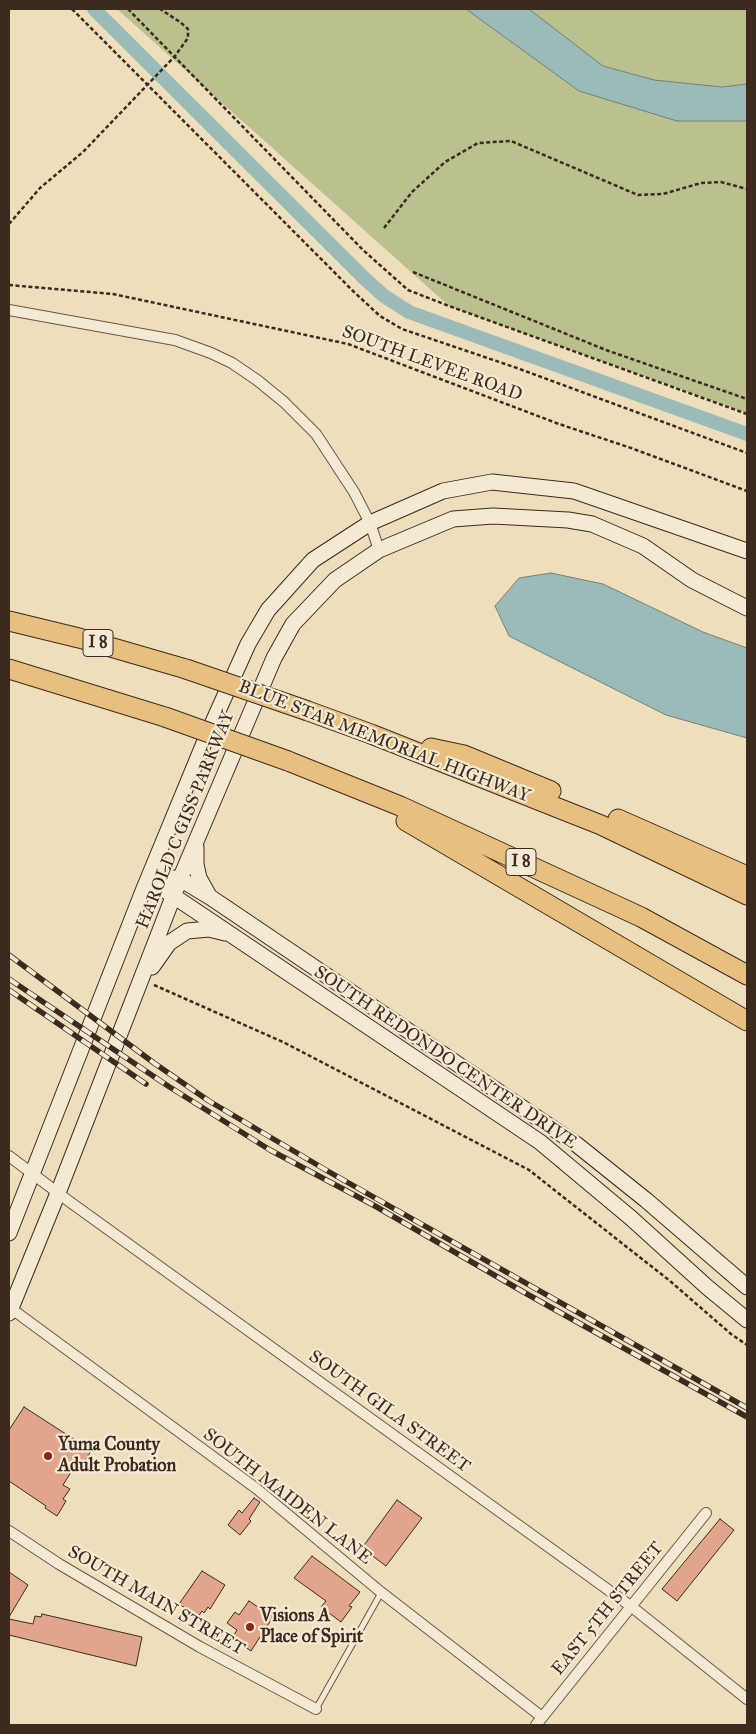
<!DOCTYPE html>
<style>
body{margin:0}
#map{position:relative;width:756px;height:1734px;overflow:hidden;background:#eedebb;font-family:"IM FELL Great Primer",serif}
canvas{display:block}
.frame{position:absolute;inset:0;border:10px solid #3c2a1e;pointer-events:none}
</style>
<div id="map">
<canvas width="756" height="1734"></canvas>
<div class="frame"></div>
</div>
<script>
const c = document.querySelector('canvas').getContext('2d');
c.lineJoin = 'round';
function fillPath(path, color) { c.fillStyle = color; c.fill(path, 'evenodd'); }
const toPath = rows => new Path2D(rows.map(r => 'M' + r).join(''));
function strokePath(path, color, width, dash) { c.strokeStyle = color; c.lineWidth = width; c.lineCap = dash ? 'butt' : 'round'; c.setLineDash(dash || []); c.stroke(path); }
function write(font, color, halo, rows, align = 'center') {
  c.font = font + ' "IM FELL Great Primer",serif'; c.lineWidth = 4.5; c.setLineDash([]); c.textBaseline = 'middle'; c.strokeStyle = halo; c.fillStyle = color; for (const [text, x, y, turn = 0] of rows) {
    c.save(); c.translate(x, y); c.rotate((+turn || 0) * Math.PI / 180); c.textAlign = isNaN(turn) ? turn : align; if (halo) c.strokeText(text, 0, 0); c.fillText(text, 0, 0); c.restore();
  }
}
fillPath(toPath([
 [117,9,747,9,747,413,449,306]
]), '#bac18f');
const water = toPath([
 [466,9,529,9,603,66,654,80,722,87,747,84,747,121,677,121,579,91,466,9],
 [551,573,603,584,703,632,747,648,747,738,666,715,509,636,495,606,519,578,551,573]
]);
fillPath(water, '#9bbbb8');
strokePath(water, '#75817a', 1);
strokePath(toPath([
 [94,9,364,278,384,296,409,312,747,434]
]), '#9bbbb8', 14);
const building = toPath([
 [24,1407,83,1445,86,1440,94,1446,83,1464,78,1461,63,1485,70,1489,63,1499,66,1501,57,1516,45,1508,46,1506,9,1481,9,1430,24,1407],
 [254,1498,260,1502,249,1519,251,1521,240,1535,228,1525,239,1510,242,1513,254,1498],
 [397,1500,422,1518,386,1566,362,1548,397,1500],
 [720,1519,734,1530,677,1601,662,1589,720,1519],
 [312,1556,360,1592,349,1606,352,1607,341,1622,321,1607,326,1601,294,1578,312,1556],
 [202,1571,225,1585,210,1609,208,1607,204,1613,202,1611,198,1617,179,1604,202,1571],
 [9,1572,28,1585,9,1617,9,1572],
 [249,1601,273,1617,251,1651,232,1638,237,1630,227,1623,235,1612,239,1615,249,1601],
 [42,1614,142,1637,136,1666,9,1635,9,1619,33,1624,35,1616,41,1617,42,1614]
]);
fillPath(building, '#e0a58b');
strokePath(building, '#3c2a1e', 1);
const lane = toPath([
 [316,1709,381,1593]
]);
const street = toPath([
 [9,310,175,340,211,353,232,363,257,380,284,402,316,434,354,492,370,523,379,550],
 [9,1156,70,1202,632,1607,747,1699],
 [9,1307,257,1489,382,1593,542,1717],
 [9,1531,59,1564,200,1647,316,1709],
 [536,1725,706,1513]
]);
const secondary = toPath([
 [196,847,196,864,199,878,209,896],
 [158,861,157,871,159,882,166,891,540,1142,631,1218,707,1287,747,1320],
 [173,878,180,879,210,897,576,1144,646,1200,747,1287],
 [152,967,169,943,187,931,209,929,225,933],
 [9,1233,143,891,209,731,248,644,268,610,313,560,370,523,443,491,492,482,574,491,747,551],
 [9,1313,58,1193,180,879,274,658,293,624,335,580,379,550,453,519,493,516,568,520,592,524,643,546,692,580,747,608]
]);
const highway = toPath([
 [9,621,79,638,186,669],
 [9,669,165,717],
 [308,711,371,734,601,825,747,895],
 [431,748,464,755,551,791],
 [288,761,400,806,641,917,747,975],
 [618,819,747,876],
 [406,821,747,1021]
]);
strokePath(lane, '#685745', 7);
strokePath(street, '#685745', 12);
strokePath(secondary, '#3c2a1e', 17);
strokePath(highway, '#3c2a1e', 21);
strokePath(toPath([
 [72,9,353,291,380,316,402,329,517,368,747,453],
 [128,9,363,250,408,290,449,306,747,414],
 [9,224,40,188,83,152,175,56,188,38,188,29,180,22,160,9],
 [384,228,412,192,445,162,478,143,511,141,638,195,663,194,701,183,721,182,747,189],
 [413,272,606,350,747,399],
 [9,285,113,294,348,344,559,424,631,448,747,491],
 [154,985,283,1042,529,1170,670,1281,731,1334,747,1345]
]), '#3c2a1e', 2.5, [4, 2.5]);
strokePath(lane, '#f4ead3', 5);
strokePath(street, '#f4ead3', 10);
strokePath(secondary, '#f4ead3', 15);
strokePath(highway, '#e7bf7e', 19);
const rail = toPath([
 [9,955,154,1063,209,1101,331,1173,747,1408],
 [9,979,168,1086,270,1150,375,1206,527,1294,747,1417],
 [9,990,146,1084]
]);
strokePath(rail, '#3c2a1e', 5.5);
strokePath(rail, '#f4ead3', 4, [11]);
const highwayBridge = toPath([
 [186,669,308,711],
 [165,717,288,761]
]);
strokePath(highwayBridge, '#3c2a1e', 21, []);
strokePath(highwayBridge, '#e7bf7e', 19);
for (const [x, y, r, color] of [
 [48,1456,5,"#8f2418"],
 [250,1627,5,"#8f2418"]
]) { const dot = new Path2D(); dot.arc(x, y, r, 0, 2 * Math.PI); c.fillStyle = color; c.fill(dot); strokePath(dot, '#f4ead3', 2); }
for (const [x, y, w] of [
 [98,643,30],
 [521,862,30]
]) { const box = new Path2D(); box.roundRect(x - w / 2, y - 13.5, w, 27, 4); c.fillStyle = '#f4ead3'; c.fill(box); strokePath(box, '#3c2a1e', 1); }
write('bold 16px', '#3c2a1e', null, [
 ["I 8",98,643],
 ["I 8",521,862]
]);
write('18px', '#3c2a1e', '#f4ead3', [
 ["SOUTH LEVEE ROAD",432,364,20],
 ["BLUE STAR MEMORIAL HIGHWAY",384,742,21],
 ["HAROLD C GISS PARKWAY",186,820,-68],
 ["SOUTH REDONDO CENTER DRIVE",445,1058,34],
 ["SOUTH GILA STREET",389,1412,36],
 ["SOUTH MAIDEN LANE",287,1497,38],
 ["SOUTH MAIN STREET",156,1601,30],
 ["EAST 5TH STREET",608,1609,-51]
]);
write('bold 18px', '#3c2a1e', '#f4ead3', [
 ["Yuma County",58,1446],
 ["Adult Probation",58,1467],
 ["Visions A",260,1617],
 ["Place of Spirit",260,1638]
], 'left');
</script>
